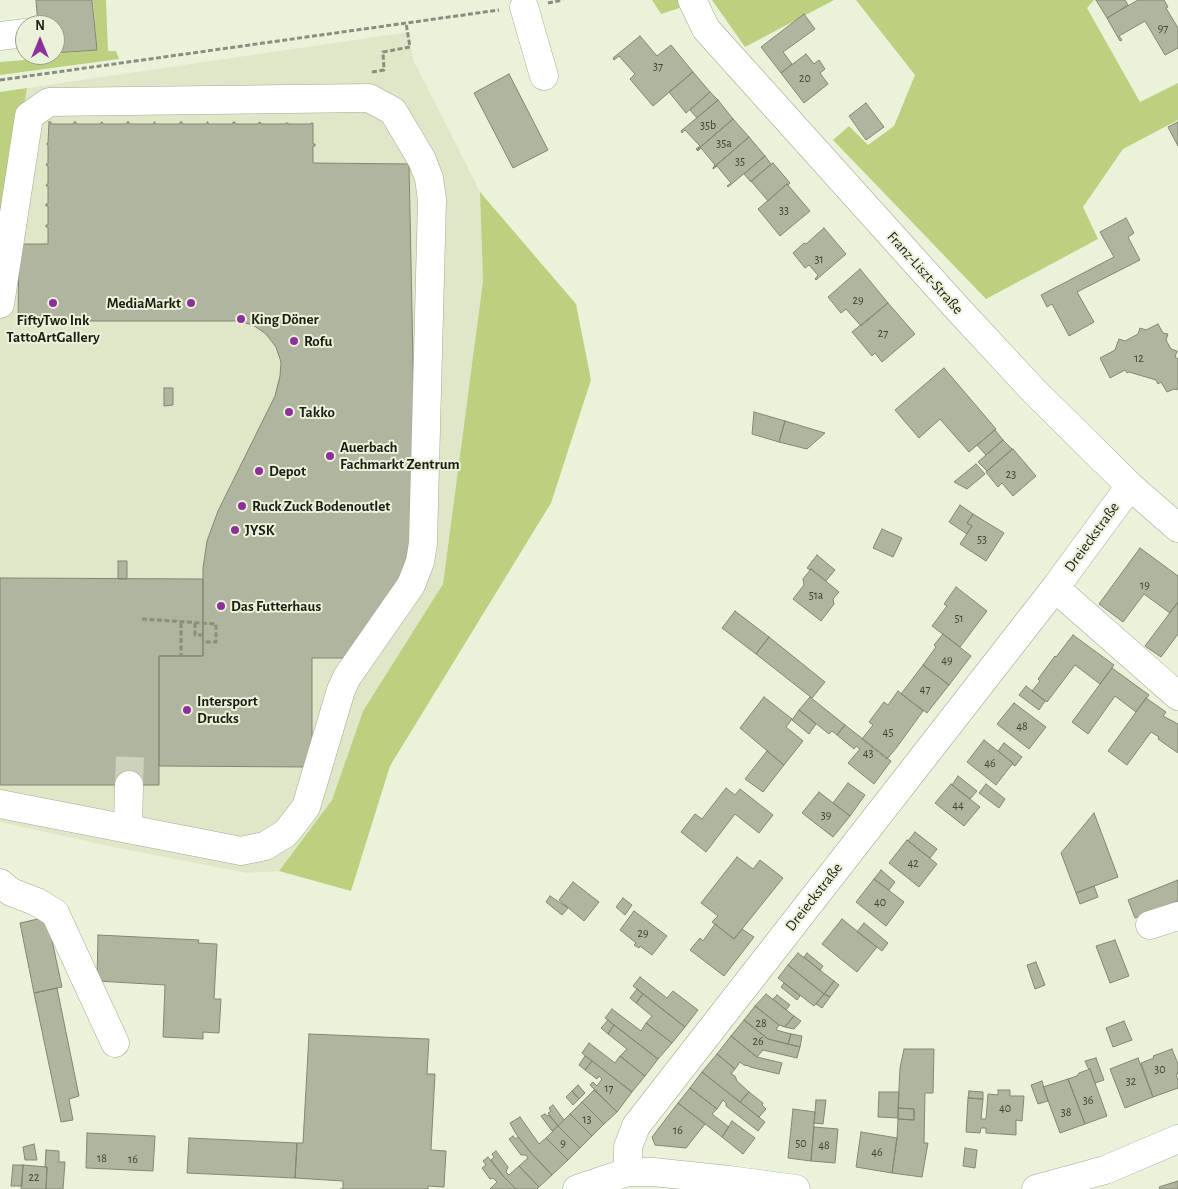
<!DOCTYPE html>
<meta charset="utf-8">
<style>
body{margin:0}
#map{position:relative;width:1178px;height:1189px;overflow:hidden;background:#ebf2da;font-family:"Alegreya Sans",sans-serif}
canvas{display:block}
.north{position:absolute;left:15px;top:15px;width:50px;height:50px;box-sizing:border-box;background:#ebf2da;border:1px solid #989d8b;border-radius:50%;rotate:0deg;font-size:14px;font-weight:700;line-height:20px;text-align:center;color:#1b1e15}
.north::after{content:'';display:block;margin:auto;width:18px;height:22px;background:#8d309a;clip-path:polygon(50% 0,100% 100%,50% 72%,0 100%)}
</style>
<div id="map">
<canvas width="1178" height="1189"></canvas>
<div class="north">N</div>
</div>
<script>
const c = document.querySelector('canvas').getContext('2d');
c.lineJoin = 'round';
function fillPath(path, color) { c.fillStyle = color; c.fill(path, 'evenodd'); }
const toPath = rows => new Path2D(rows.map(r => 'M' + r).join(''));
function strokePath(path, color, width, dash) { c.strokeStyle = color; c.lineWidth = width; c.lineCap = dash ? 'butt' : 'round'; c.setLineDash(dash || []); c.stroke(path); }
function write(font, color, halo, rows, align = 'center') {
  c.font = font + ' "Alegreya Sans",sans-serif'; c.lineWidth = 4; c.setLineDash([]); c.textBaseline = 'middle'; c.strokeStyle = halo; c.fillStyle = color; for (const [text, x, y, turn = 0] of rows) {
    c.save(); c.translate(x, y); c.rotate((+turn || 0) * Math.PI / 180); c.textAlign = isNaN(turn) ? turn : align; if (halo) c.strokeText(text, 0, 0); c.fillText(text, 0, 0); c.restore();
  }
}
fillPath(toPath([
 [409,32,413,59,480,192,483,281,443,584,363,711,332,800,279,871,247,873,113,847,0,822,0,92]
]), '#dfe7c8');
fillPath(toPath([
 [93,0,106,0,108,51,116,51,119,59,0,75,0,62,36,59,36,55,55,55,55,54,97,50],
 [652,0,704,0,661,14],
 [712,0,834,0,745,47],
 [856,0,1094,0,1087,8,1140,102,1178,83,1178,120,1123,149,1083,207,1098,239,986,299,833,140,849,126,868,145,894,126,915,75],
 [27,88,0,245,0,92],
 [480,192,576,304,591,380,551,503,390,766,351,891,279,871,332,800,363,711,443,584,483,281]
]), '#bdd080');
const building = toPath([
 [36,0,92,0,97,50,55,53,55,25,38,25,36,0],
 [1096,0,1125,0,1128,5,1107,18,1096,0],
 [1138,0,1164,0,1168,7,1166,8,1178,28,1178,48,1165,55,1145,21,1119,36,1122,40,1120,41,1107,18,1138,0],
 [804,14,815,29,783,52,792,64,781,73,761,47,804,14],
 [640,36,657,56,671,45,693,72,653,106,630,79,635,74,619,56,614,60,613,58,640,36],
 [806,54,814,64,819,60,825,69,820,73,828,84,804,103,781,73,806,54],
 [693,72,710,92,686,113,669,92,693,72],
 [509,74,548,150,513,168,474,93,509,74],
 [710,92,718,100,697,118,690,110,710,92],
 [718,100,733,119,697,150,696,149,700,146,685,130,682,133,681,131,718,100],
 [866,103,884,127,866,140,849,116,866,103],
 [733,119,749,137,713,168,715,165,701,148,698,151,697,150,733,119],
 [49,122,51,122,51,124,74,124,74,122,76,122,76,124,101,124,101,122,102,122,103,124,127,124,127,122,129,122,129,124,154,124,154,122,155,122,155,124,180,124,180,122,182,122,182,124,207,124,207,122,208,122,208,124,233,124,233,122,235,122,235,124,259,124,259,122,261,123,261,124,286,124,286,123,288,123,288,124,311,124,311,123,313,123,313,144,315,144,315,146,313,146,313,163,409,164,417,560,356,658,312,658,312,767,159,766,159,656,203,656,203,568,207,541,218,511,275,396,280,376,281,362,276,347,266,334,253,325,238,321,18,321,19,244,48,244,48,227,46,227,46,225,48,225,48,206,46,206,46,204,48,204,48,186,46,186,47,184,48,184,48,166,47,166,46,164,48,164,48,145,47,145,47,143,48,143,49,122],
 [1178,122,1178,146,1168,127,1178,122],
 [749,137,765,156,728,187,727,186,731,183,717,166,713,169,713,168,749,137],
 [765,156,771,164,751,182,744,174,765,156],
 [773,163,790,183,788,185,787,184,768,201,751,181,773,163],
 [787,184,810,211,780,236,758,209,787,184],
 [1126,218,1134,233,1128,237,1140,260,1077,292,1094,322,1069,336,1052,304,1047,307,1041,295,1114,257,1100,232,1126,218],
 [824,228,846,254,816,280,815,279,818,275,809,265,805,268,793,253,804,243,806,244,824,228],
 [860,269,888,303,861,326,846,309,841,313,828,297,860,269],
 [888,303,915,334,882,362,875,353,872,356,852,332,888,303],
 [1158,324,1163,333,1168,334,1166,340,1171,349,1177,351,1175,357,1178,359,1178,386,1177,390,1174,389,1167,392,1161,382,1158,384,1156,380,1129,372,1127,373,1125,370,1110,378,1100,358,1115,350,1119,339,1125,341,1138,334,1140,328,1146,330,1158,324],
 [944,368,996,429,969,452,940,419,919,438,895,410,944,368],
 [164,388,173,388,173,405,164,406,164,388],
 [754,412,785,421,779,442,752,434,754,412],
 [785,421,825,433,807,449,779,442,785,421],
 [995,430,1003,440,986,455,977,445,995,430],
 [1003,440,1012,449,987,471,978,462,1003,440],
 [1013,449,1036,476,1013,496,1002,483,998,487,986,472,1013,449],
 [976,464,985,474,967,489,954,482,976,464],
 [960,505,973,514,967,523,972,526,967,534,949,522,960,505],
 [973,514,1004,533,986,561,960,544,972,526,967,523,973,514],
 [882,529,902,538,893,557,873,548,882,529],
 [1140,548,1178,576,1178,602,1170,613,1144,594,1123,622,1099,604,1140,548],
 [817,555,835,570,826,581,811,569,810,570,807,568,817,555],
 [118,561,127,561,127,579,118,579,118,561],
 [811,569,839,592,833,599,834,604,821,621,793,599,804,585,803,579,811,569],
 [0,578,203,579,203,656,159,656,159,785,0,785,0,578],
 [956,587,987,611,960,647,932,626,947,606,944,604,956,587],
 [1178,602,1178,634,1161,657,1145,646,1178,602],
 [735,611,769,637,756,654,722,628,735,611],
 [943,634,971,656,949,685,923,665,936,647,934,645,943,634],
 [1073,635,1114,665,1100,684,1075,665,1047,702,1032,691,1040,681,1038,679,1055,656,1056,657,1073,635],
 [769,637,825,682,812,698,756,654,769,637],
 [923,665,949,685,927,713,901,694,923,665],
 [1112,668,1149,695,1136,712,1115,696,1088,734,1072,722,1112,668],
 [1026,686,1045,701,1039,710,1019,695,1026,686],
 [898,691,923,711,897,747,887,759,862,739,873,725,869,722,884,702,888,705,898,691],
 [764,697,792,719,786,727,803,741,784,765,740,728,764,697],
 [810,697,845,725,837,735,832,731,829,734,799,710,810,697],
 [1146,698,1166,712,1163,716,1178,724,1178,753,1158,739,1159,737,1151,732,1127,765,1108,751,1146,698],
 [1014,703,1046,727,1029,749,997,724,1014,703],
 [799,710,816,724,809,734,792,720,799,710],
 [845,725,891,761,874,784,848,763,860,749,856,746,854,749,837,735,845,725],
 [984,740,1013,763,996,785,967,762,984,740],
 [1004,743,1022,757,1015,766,1012,764,1013,763,998,751,1004,743],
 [767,751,784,765,763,792,745,779,767,751],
 [958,776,977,791,970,799,952,785,958,776],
 [848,783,865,795,850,816,833,803,848,783],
 [951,784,980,807,964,826,935,803,951,784],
 [986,784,1005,799,999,808,979,793,986,784],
 [726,788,735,795,740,789,773,815,759,833,735,814,706,852,681,832,695,814,702,819,726,788],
 [819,792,850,816,833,837,802,813,819,792],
 [1094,813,1118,877,1076,893,1061,853,1094,813],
 [915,832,937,849,930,858,908,841,915,832],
 [907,840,937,864,919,887,889,863,907,840],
 [737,857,753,869,760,860,783,878,734,939,712,922,718,916,701,903,737,857],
 [881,870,895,882,889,890,874,879,881,870],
 [874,879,904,902,886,926,856,902,874,879],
 [1178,880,1178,901,1135,918,1128,900,1178,880],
 [573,882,599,902,584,921,559,900,573,882],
 [1094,886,1098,897,1080,904,1076,893,1094,886],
 [550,896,568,908,562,915,546,902,550,896],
 [623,898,632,905,625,915,616,907,623,898],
 [634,911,667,936,652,955,640,946,639,948,634,945,636,943,620,930,634,911],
 [47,917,62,987,34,993,20,923,47,917],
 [842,919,877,947,857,972,822,944,842,919],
 [864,923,888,943,882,951,857,932,864,923],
 [715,924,734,939,742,929,754,937,724,976,690,950,700,938,703,941,715,924],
 [98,935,199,940,198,943,217,944,214,999,221,999,219,1033,203,1032,203,1039,163,1037,165,985,97,981,98,935],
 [1115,940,1129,976,1110,983,1096,946,1115,940],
 [798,953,834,981,824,994,788,965,798,953],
 [807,953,823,966,820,970,804,957,807,953],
 [1036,962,1045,985,1035,989,1027,965,1036,962],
 [788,965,824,994,814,1006,778,978,788,965],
 [640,977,667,998,673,991,698,1010,685,1027,633,986,640,977],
 [834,981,839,985,830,997,824,994,834,981],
 [784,983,800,996,797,1000,781,987,784,983],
 [57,988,79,1096,69,1099,73,1120,61,1122,34,993,57,988],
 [637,989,643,994,636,1003,630,998,637,989],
 [643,994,685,1027,672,1043,646,1023,652,1016,636,1003,643,994],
 [766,994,794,1016,785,1027,779,1025,755,1006,766,994],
 [824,994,830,997,822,1008,816,1004,824,994],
 [777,995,790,1005,786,1010,773,999,777,995],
 [755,1006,779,1025,776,1030,791,1034,788,1044,768,1039,744,1020,755,1006],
 [612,1009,641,1031,646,1023,672,1043,658,1059,605,1018,612,1009],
 [794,1016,801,1021,794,1029,785,1027,794,1016],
 [608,1020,614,1025,608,1034,601,1028,608,1020],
 [744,1020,768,1039,800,1047,797,1058,763,1050,757,1057,731,1036,744,1020],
 [1124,1021,1132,1040,1113,1047,1106,1028,1124,1021],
 [614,1025,658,1059,645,1076,620,1056,627,1049,608,1034,614,1025],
 [309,1034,429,1039,427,1074,435,1074,431,1150,446,1151,444,1187,428,1186,428,1189,340,1189,343,1189,343,1181,295,1178,297,1143,303,1143,309,1034],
 [791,1034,802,1036,800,1047,788,1044,791,1034],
 [731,1036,757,1057,782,1063,779,1074,750,1067,749,1066,744,1065,740,1062,735,1069,717,1054,731,1036],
 [589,1043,615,1063,620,1056,645,1076,632,1092,582,1053,589,1043],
 [904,1049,934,1049,933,1093,925,1093,924,1143,928,1143,922,1177,892,1173,897,1138,898,1119,914,1120,914,1109,898,1108,900,1068,904,1049],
 [1172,1049,1178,1064,1178,1074,1176,1074,1178,1080,1178,1088,1153,1097,1141,1063,1154,1058,1153,1056,1172,1049],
 [717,1054,735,1069,731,1074,735,1076,737,1081,749,1092,740,1102,702,1072,717,1054],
 [585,1056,592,1061,585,1070,579,1065,585,1056],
 [1096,1058,1104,1080,1095,1083,1090,1069,1089,1070,1085,1061,1096,1058],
 [1138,1058,1153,1097,1125,1108,1110,1069,1138,1058],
 [592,1061,632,1092,617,1112,590,1085,593,1082,597,1086,602,1079,599,1076,597,1079,585,1070,592,1061],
 [1090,1069,1107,1116,1085,1124,1068,1079,1077,1076,1079,1073,1090,1069],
 [702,1072,765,1122,758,1131,726,1106,726,1103,723,1100,717,1109,690,1088,702,1072],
 [1068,1079,1085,1124,1060,1133,1043,1087,1068,1079],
 [1042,1081,1048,1101,1038,1104,1031,1085,1042,1081],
 [578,1085,585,1093,579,1099,572,1091,578,1085],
 [690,1088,717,1109,712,1114,729,1127,722,1137,678,1103,690,1088],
 [594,1090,617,1112,604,1124,582,1102,594,1090],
 [998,1090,1010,1090,1010,1096,1024,1096,1022,1121,1016,1120,1016,1135,986,1133,986,1128,981,1128,980,1133,966,1132,968,1098,983,1099,981,1119,986,1119,988,1094,998,1095,998,1090],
 [572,1091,579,1099,573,1105,566,1097,572,1091],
 [969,1091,983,1092,983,1099,968,1098,969,1091],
 [749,1092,763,1103,762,1105,766,1109,759,1117,740,1102,749,1092],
 [879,1092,899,1092,898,1118,878,1117,879,1092],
 [816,1100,826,1100,823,1124,814,1123,816,1100],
 [582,1102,604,1124,592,1136,570,1114,582,1102],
 [678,1103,705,1124,686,1148,655,1145,652,1137,678,1103],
 [553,1105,564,1120,558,1126,548,1113,551,1111,549,1108,553,1105],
 [898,1108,914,1109,914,1120,898,1119,898,1108],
 [793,1109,815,1112,811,1161,788,1158,793,1109],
 [545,1114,547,1116,549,1115,558,1126,552,1131,541,1116,545,1114],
 [570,1114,592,1136,580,1148,558,1126,570,1114],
 [520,1117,539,1144,546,1138,568,1160,552,1175,532,1154,516,1134,510,1123,520,1117],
 [732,1121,755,1138,743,1154,722,1137,732,1121],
 [558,1126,580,1148,568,1160,546,1138,558,1126],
 [814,1127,838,1129,835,1163,811,1161,814,1127],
 [861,1132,897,1138,892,1173,856,1167,861,1132],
 [87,1133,155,1136,153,1171,86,1168,87,1133],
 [513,1136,515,1139,518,1137,532,1154,552,1175,539,1187,519,1166,528,1158,526,1155,521,1155,509,1139,513,1136],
 [189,1138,297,1143,295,1178,187,1173,189,1138],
 [34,1144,37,1160,25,1160,23,1147,34,1144],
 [965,1148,977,1150,975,1168,963,1166,965,1148],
 [46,1150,59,1151,59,1162,65,1162,63,1189,46,1189,47,1167,45,1167,46,1150],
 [496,1151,508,1167,506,1172,509,1175,519,1166,539,1187,537,1189,516,1189,503,1176,491,1160,494,1157,492,1154,496,1151],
 [488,1157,503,1176,516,1189,490,1189,497,1182,493,1178,490,1179,482,1168,486,1165,483,1161,488,1157],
 [13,1165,23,1165,22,1186,11,1186,13,1165],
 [23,1165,47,1167,46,1189,21,1189,23,1165],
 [1178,1181,1178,1189,1160,1189,1159,1187,1178,1181]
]);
fillPath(building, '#afb59e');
strokePath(building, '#828772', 1);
strokePath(toPath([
 [129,785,130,754]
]), '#ccd2bc', 28, [28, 14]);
const minor = toPath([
 [692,0,706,29,956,307,1034,391,1130,486,1178,528],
 [524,7,544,76],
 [0,36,25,33],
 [0,304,29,116,49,102,369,98,393,111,422,160,429,178,432,200,423,543,420,562,411,585,347,677,341,690,306,807,286,833,265,846,241,851,0,804],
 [1055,588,1178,696],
 [128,829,129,785],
 [0,883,11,892,37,902,55,913,115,1043],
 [1150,925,1178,916],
 [628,1172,653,1172,729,1180,796,1189],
 [577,1189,628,1172,628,1147,636,1126,1055,588,1130,486],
 [1036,1189,1105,1170,1178,1139]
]);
strokePath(minor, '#a3a993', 29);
strokePath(toPath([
 [548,3,563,0],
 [372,72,384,70,383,52,410,47,406,23],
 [0,80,499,10],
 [142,619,216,624,216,642,203,642],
 [181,623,181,656],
 [195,623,195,635,203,635]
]), '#898f7e', 3, [5, 2.5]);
strokePath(minor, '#fff', 28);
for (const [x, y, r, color] of [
 [53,303,5,"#8d309a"],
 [191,303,5,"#8d309a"],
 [241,319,5,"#8d309a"],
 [294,341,5,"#8d309a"],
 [289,412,5,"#8d309a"],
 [330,456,5,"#8d309a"],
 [259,471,5,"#8d309a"],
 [242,506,5,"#8d309a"],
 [235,530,5,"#8d309a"],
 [221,606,5,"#8d309a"],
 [187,710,5,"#8d309a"]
]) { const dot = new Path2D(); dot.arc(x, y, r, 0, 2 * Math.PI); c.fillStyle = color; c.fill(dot); strokePath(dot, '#ebf2da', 2); }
write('12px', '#404437', null, [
 ["97",1163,28],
 ["37",658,66],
 ["20",805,78],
 ["35b",708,125],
 ["35a",724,143],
 ["35",740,161],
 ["33",784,210],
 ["31",819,259],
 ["29",858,300],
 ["27",883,333],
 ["12",1139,358],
 ["23",1011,474],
 ["53",982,539],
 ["19",1145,585],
 ["51a",816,595],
 ["51",959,618],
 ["49",947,660],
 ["47",925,689],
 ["48",1022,726],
 ["45",888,732],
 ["43",868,753],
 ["46",990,763],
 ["44",958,805],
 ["39",826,815],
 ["42",913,863],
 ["40",880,902],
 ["29",643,933],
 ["28",761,1023],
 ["26",758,1041],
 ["30",1160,1069],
 ["32",1131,1081],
 ["17",609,1088],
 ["36",1088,1100],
 ["40",1005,1108],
 ["38",1066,1112],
 ["13",587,1119],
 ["16",678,1130],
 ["9",563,1143],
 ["50",801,1143],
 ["48",824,1145],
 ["46",877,1152],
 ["18",102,1158],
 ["16",133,1159],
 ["22",34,1177]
]);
write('15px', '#1b1e15', '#ebf2da', [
 ["Franz-Liszt-Straße",925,273,48],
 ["Dreieckstraße",1092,537,-54],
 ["Dreieckstraße",814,897,-52]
]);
write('bold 15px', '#1b1e15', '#ebf2da', [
 ["MediaMarkt",181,303,"right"],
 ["King Döner",251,319],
 ["FiftyTwo Ink",53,320,"center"],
 ["TattoArtGallery",53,337,"center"],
 ["Rofu",304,341],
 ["Takko",299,412],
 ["Auerbach",340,447],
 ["Fachmarkt Zentrum",340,464],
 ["Depot",269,471],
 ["Ruck Zuck Bodenoutlet",252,506],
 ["JYSK",245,530],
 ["Das Futterhaus",231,606],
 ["Intersport",197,701],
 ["Drucks",197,718]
], 'left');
</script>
